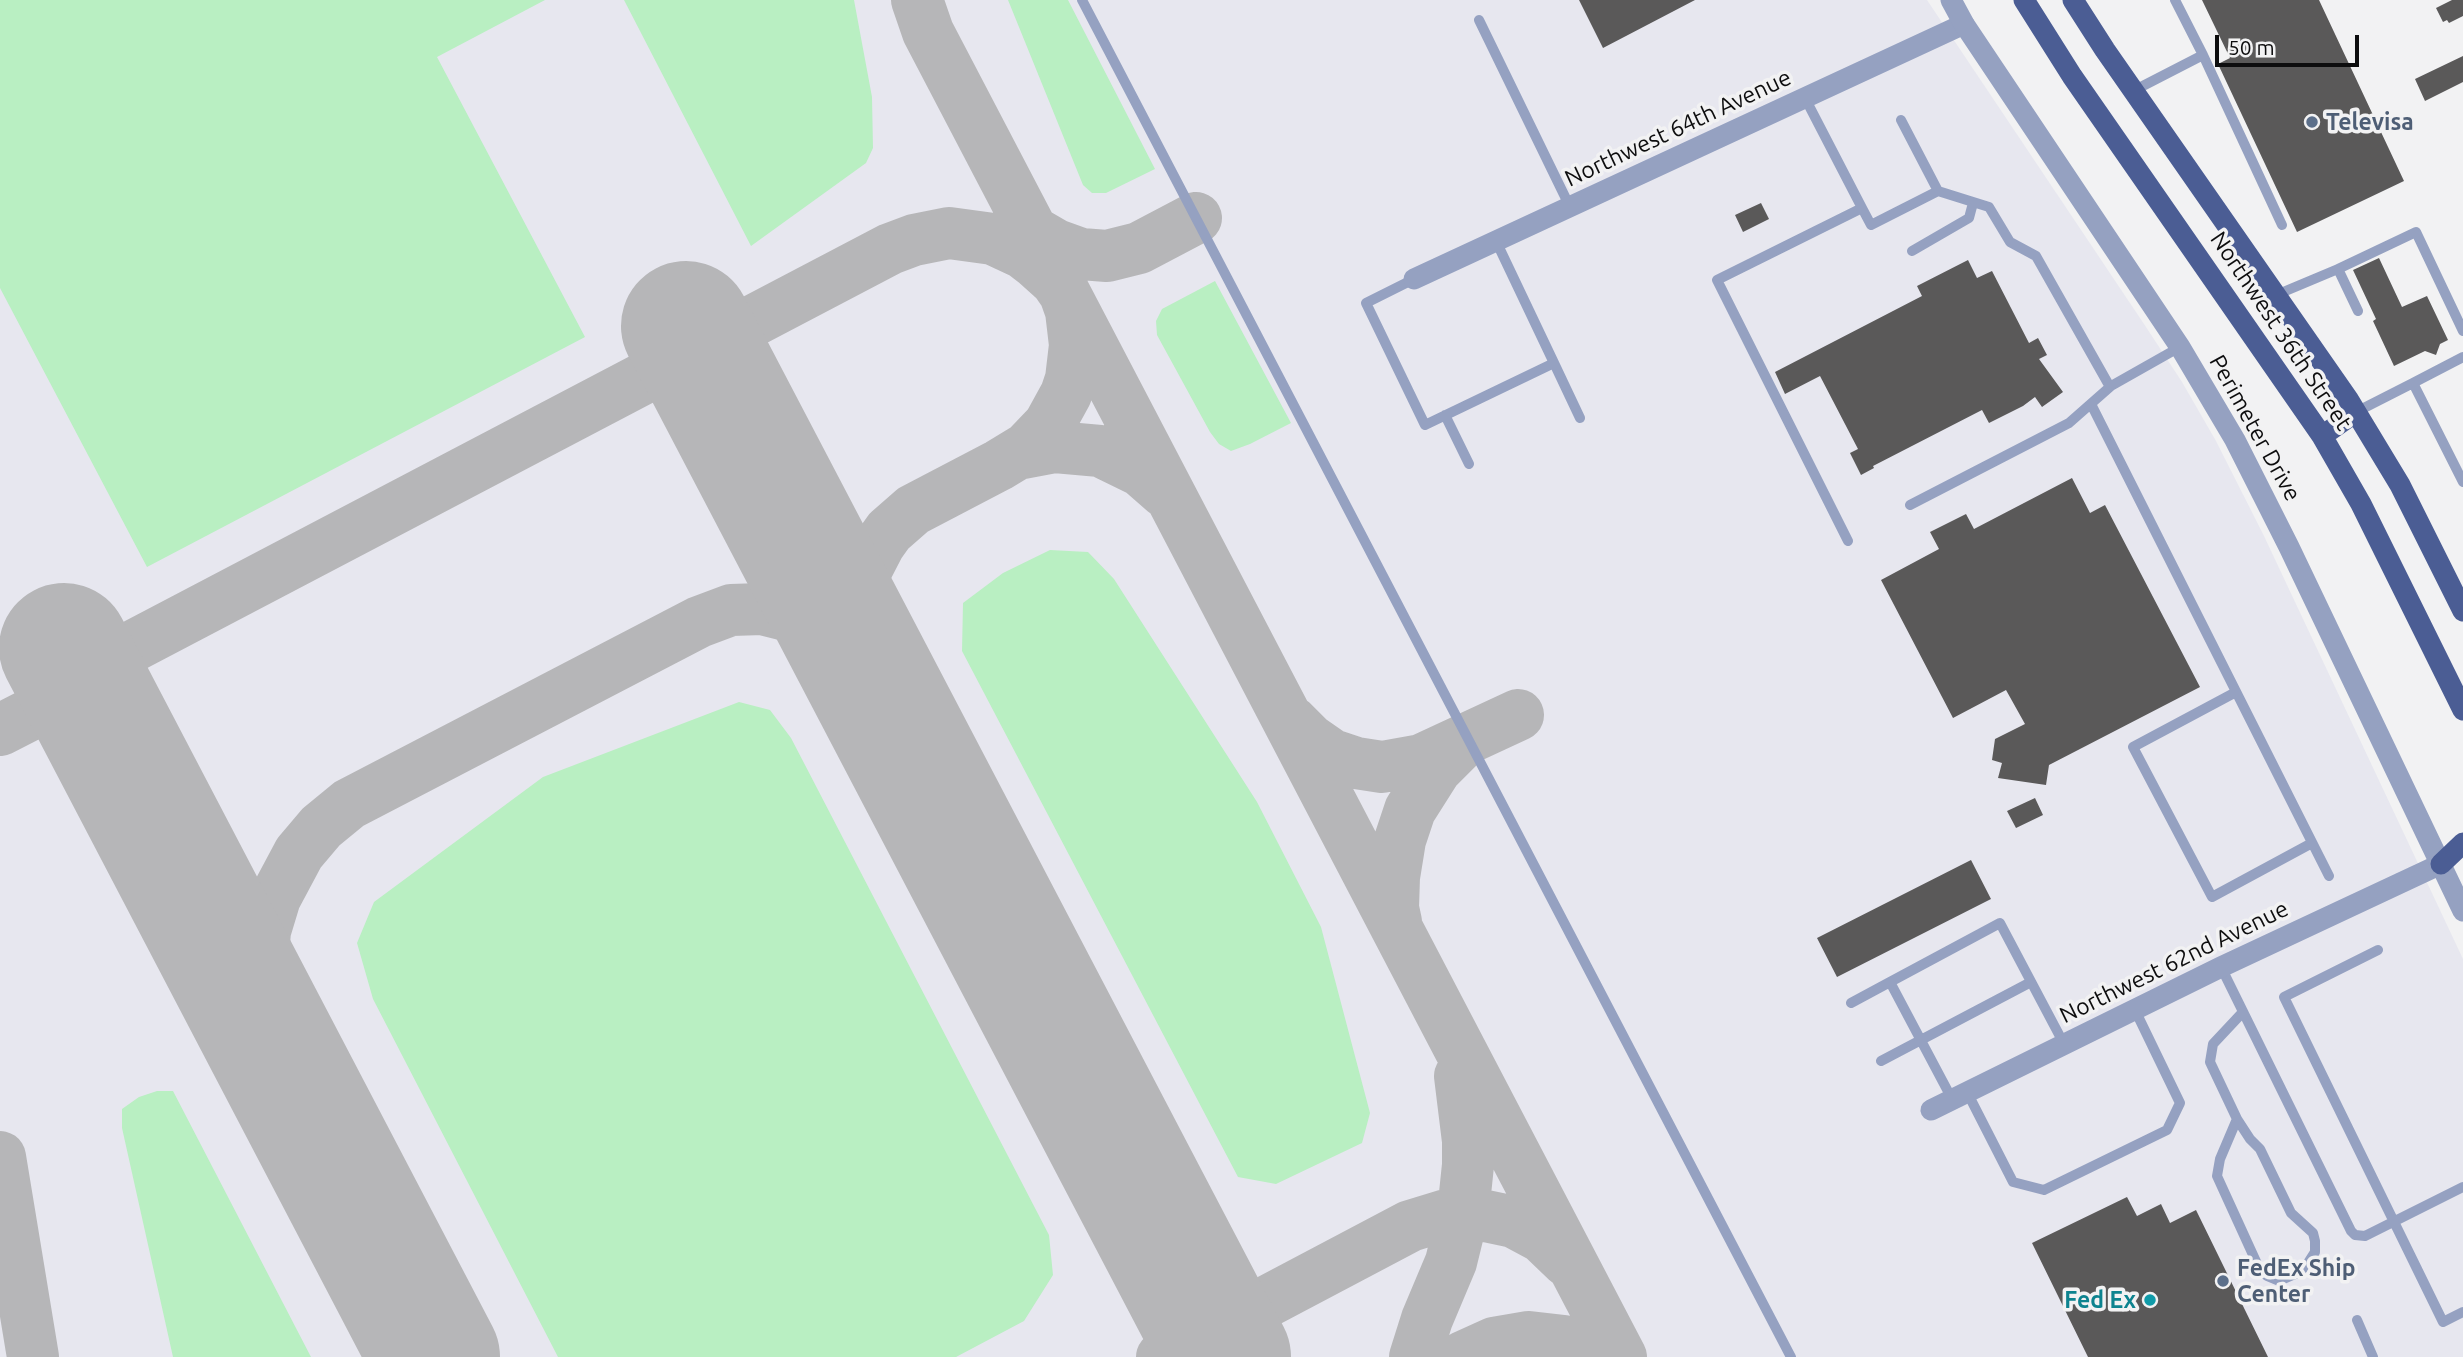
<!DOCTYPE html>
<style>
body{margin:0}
#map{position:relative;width:2463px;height:1357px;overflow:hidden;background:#f2f2f3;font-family:Ubuntu,sans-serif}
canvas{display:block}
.scale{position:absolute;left:2215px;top:35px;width:144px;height:32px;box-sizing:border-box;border:4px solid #0d0d0e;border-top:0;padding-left:9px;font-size:21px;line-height:24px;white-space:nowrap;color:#0d0d0e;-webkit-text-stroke:5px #f2f2f3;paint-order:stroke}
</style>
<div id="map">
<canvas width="2463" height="1357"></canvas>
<div class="scale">50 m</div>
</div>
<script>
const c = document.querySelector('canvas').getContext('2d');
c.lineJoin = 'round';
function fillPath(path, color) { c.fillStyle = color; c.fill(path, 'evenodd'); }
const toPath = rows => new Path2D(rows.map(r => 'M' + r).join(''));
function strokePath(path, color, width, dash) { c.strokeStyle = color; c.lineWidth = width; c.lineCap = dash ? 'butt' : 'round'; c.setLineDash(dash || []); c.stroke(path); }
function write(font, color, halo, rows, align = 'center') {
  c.font = font + ' Ubuntu,sans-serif'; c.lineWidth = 7; c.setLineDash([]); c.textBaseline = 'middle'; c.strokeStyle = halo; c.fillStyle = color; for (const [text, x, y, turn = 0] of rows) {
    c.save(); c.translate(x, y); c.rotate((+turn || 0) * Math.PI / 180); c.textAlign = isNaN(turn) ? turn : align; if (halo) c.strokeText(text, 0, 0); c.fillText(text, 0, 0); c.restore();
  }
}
fillPath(toPath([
 [0,0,1927,0,2146,327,2182,382,2216,441,2264,536,2463,959,2463,1357,0,1357]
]), '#e7e7ef');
fillPath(toPath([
 [0,0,545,0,437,57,585,337,147,567,0,288],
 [624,0,854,0,872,97,873,148,866,163,751,246],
 [1008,0,1068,0,1155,169,1106,193,1092,193,1083,185],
 [1215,281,1291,423,1250,444,1231,451,1219,444,1210,432,1157,335,1156,321,1162,309],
 [1050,550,1088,552,1114,579,1257,802,1321,927,1370,1113,1362,1143,1276,1184,1238,1177,962,651,963,603,1003,573],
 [739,702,770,710,791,738,1049,1235,1053,1275,1024,1321,956,1357,558,1357,373,999,357,943,374,902,543,777],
 [157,1091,173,1091,311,1357,173,1357,122,1128,122,1109,139,1097]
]), '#b9efc2');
strokePath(toPath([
 [917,0,928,32,1621,1357],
 [1029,227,1037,234,1056,245,1081,254,1107,256,1139,248,1196,218],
 [1018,454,1055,447,1100,451,1141,471,1165,492],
 [78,675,890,249,914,240,949,233,993,239,1023,253,1036,263,1056,281,1065,294,1071,311,1075,345,1071,379,1066,394,1049,425,1027,448,999,465,913,510,889,531,879,545,863,576,858,594,856,613,859,645,876,689],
 [1291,721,1309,739,1332,755,1356,763,1382,767,1421,760,1518,715],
 [0,730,84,687],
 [1396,922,1393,908,1394,877,1400,840,1410,810,1436,769,1459,746],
 [328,1153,292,1081,273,1037,265,1008,262,967,265,931,275,898,299,853,321,827,349,804,699,622,731,610,762,609,810,621,838,638,850,651,868,677],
 [0,1157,33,1357],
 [1162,1357,1410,1226,1446,1215,1481,1215,1514,1222,1542,1237,1567,1261],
 [1415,1357,1427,1319,1451,1262,1463,1213,1468,1165,1468,1141,1460,1076],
 [1463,1357,1494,1343,1529,1337,1564,1341,1583,1348,1599,1357]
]), '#b6b6b8', 52);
strokePath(toPath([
 [686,326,1226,1357],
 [64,648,435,1357]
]), '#b6b6b8', 130);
fillPath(toPath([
 [1579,0,1695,0,1603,48],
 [2202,0,2319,0,2404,181,2297,232,2218,64,2230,58],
 [2452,0,2463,0,2463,16,2449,23,2447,20,2443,22,2436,8],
 [2463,56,2463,82,2425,101,2415,79],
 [1761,203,1769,219,1743,232,1735,215],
 [2379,258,2402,307,2427,296,2448,340,2440,344,2436,355,2425,351,2394,366,2373,321,2376,319,2353,270],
 [1968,260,1977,278,1992,271,2029,343,2038,338,2047,355,2039,359,2063,392,2042,407,2035,397,2023,406,1989,423,1982,410,1873,466,1874,468,1861,475,1850,453,1858,449,1820,376,1785,394,1775,372,1922,296,1917,286],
 [2072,478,2090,513,2105,505,2200,687,2049,765,2046,785,1998,778,2002,763,1992,760,1995,739,2025,724,2006,690,1953,718,1881,580,1939,549,1930,532,1966,514,1974,529],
 [2035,798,2043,815,2016,828,2007,811],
 [1971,860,1991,899,1837,977,1817,938],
 [2127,1197,2137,1216,2161,1204,2170,1223,2196,1210,2268,1357,2088,1357,2032,1243]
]), '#5a5959');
strokePath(toPath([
 [1082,0,1791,1357],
 [1479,20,1570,207],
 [2203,55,2282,225],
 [2133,91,2203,55,2175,0],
 [1805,98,1862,208,1717,280,1848,541],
 [1901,120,1938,191,1989,207,2010,242,2036,256,2110,387],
 [1862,208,1871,225,1938,191],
 [1912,251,1969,218,1973,203],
 [2338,269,2416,232,2463,331],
 [1414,279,1366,303,1425,425,1554,363,1496,241],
 [2276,295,2338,269,2358,311],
 [1554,363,1580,418],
 [2413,383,2463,357],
 [2091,404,2329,876],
 [2356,412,2413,383,2463,482],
 [1445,415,1469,464],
 [1910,505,2069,423,2111,386,2180,347],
 [2236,692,2133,747,2212,897,2312,843],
 [2378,950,2284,997,2443,1322,2463,1312],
 [2221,967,2351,1231,2355,1235,2365,1236,2463,1187],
 [1851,1003,1890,982],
 [1881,1061,2031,982],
 [1967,1092,2013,1182,2044,1190,2167,1130,2180,1103,2135,1010],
 [1952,1099,1890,982,2000,923,2064,1044],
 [2237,1119,2220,1159,2217,1176,2259,1268,2267,1276,2279,1281,2300,1272,2308,1263,2315,1252,2315,1241,2313,1233,2291,1213,2260,1149,2250,1139,2237,1119,2210,1062,2213,1044,2243,1012],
 [2357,1320,2373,1357]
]), '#95a1c1', 10);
strokePath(toPath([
 [1414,279,1964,24],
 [1931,1110,2221,967,2441,864]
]), '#95a1c1', 21);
strokePath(toPath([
 [1951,0,1964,24,2180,347,2235,440,2289,547,2463,911]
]), '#95a1c1', 21);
strokePath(toPath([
 [2024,0,2072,76,2322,436,2361,504,2463,710],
 [2073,0,2105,50,2348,399,2400,485,2463,611],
 [2322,436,2356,412],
 [2441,864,2463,843]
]), '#4b5d94', 21);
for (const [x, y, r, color] of [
 [2312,122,7,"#5c6f8a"],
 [2223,1281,7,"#5c6f8a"],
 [2150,1300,7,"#0f9aa8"]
]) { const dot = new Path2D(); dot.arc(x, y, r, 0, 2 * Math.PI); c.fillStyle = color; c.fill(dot); strokePath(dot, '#f2f2f3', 2.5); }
write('bold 23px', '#4e5e75', '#f2f2f3', [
 ["Televisa",2326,122],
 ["FedEx Ship",2237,1268],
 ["Center",2237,1294]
], 'left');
write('23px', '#0d0d0e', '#f2f2f3', [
 ["Northwest 64th Avenue",1678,128,-25],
 ["Northwest 36th Street",2281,331,56],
 ["Perimeter Drive",2255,428,61],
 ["Northwest 62nd Avenue",2174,962,-26]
]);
write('bold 23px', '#0d838f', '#f2f2f3', [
 ["Fed Ex",2136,1300]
], 'right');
</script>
